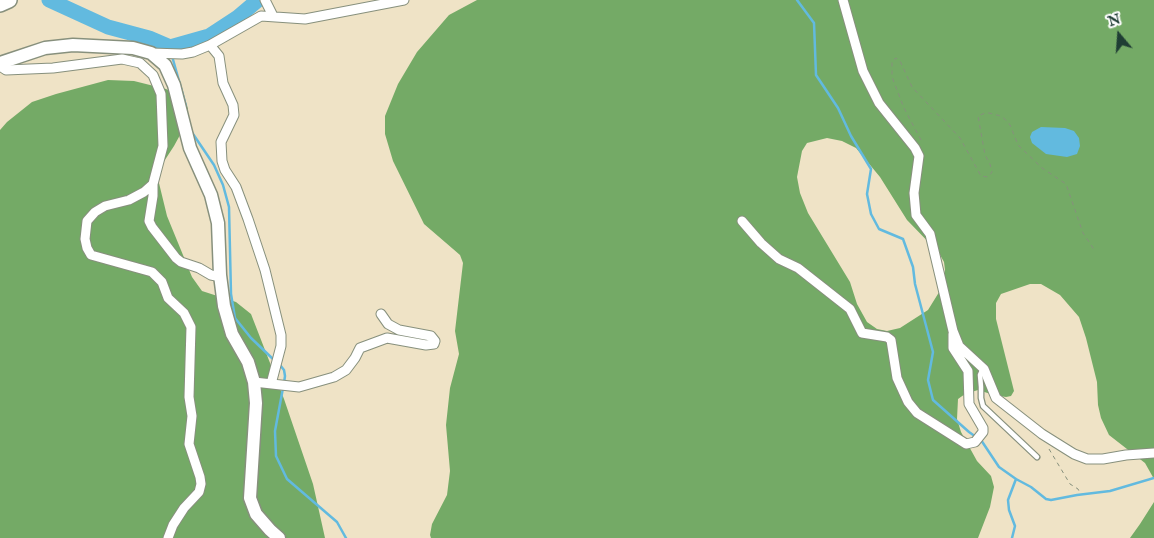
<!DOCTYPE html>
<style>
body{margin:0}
#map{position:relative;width:1154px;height:538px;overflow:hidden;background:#efe3c6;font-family:"IM FELL English",serif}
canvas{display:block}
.north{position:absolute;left:1094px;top:10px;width:50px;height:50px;-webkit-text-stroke:4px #fff;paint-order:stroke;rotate:342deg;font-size:14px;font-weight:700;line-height:20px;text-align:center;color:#1f3d34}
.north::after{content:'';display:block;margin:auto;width:18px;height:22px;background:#1f3d34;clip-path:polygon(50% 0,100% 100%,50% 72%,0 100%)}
</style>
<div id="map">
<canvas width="1154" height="538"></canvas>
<div class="north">N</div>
</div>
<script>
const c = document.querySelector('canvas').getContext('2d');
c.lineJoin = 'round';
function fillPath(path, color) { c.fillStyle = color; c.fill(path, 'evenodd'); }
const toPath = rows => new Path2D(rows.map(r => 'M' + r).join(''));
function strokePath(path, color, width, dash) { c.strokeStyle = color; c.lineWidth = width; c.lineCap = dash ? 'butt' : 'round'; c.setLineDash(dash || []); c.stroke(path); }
fillPath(toPath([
 [477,0,1154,0,1154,479,1145,463,1109,435,1101,418,1098,405,1097,382,1086,338,1079,317,1060,295,1041,284,1030,284,1001,294,996,303,996,319,1014,391,1011,396,1006,397,994,395,978,390,965,394,958,399,957,419,961,432,977,461,991,476,994,487,990,507,978,538,431,538,430,535,432,524,447,495,450,471,446,425,450,388,459,354,455,331,463,263,460,255,424,224,393,161,385,134,385,116,398,84,417,52,449,15],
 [827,138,842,141,856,148,880,177,907,220,939,253,944,262,945,270,941,289,928,310,900,328,887,331,877,329,867,322,857,304,850,282,808,213,800,193,797,177,802,151,807,143],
 [108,80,134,81,166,89,185,100,188,109,186,124,174,146,161,166,158,179,167,216,192,277,202,291,236,302,251,314,284,399,313,484,325,538,0,538,0,130,7,122,32,102,56,94],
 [1154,502,1154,538,1130,538,1140,524]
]), '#74aa66');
fillPath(toPath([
 [1041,127,1065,128,1074,131,1079,138,1080,146,1077,154,1067,157,1046,154,1032,143,1030,137,1032,132]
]), '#62badf');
strokePath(toPath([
 [797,0,814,23,816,75,838,108,851,136,871,169,867,194,871,214,879,229,903,239,913,267,915,284,933,352,928,380,933,400,969,432,976,437],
 [172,56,186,106],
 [191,131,214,165,223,185,229,207,231,294,235,318,251,338,274,360],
 [280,365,284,370,285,376,284,383],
 [283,388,275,431,276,456,287,479,337,522,346,538],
 [981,440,999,467,1016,479,1008,500,1009,510,1015,526,1012,538],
 [1016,479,1031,487,1046,499,1051,500,1077,495,1110,491,1154,478]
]), '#62badf', 2.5);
strokePath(toPath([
 [49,0,108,27,149,38,170,47,209,36,238,17,258,0]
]), '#62badf', 15);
const lane = toPath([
 [983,368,980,375,981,387,981,398,983,406,1037,457]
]);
const street = toPath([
 [265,0,273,16],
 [843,0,863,71,879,103,915,148,919,156,914,193,916,215,930,234,953,331,959,346,984,369,996,398,1042,434,1074,454,1087,459,1103,459,1126,455,1154,453],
 [210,45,219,56,223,83,233,105,234,115,221,142,222,161,225,170,236,187,248,219,265,270,281,335,281,346,271,384],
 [151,53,182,54,193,52,210,45,261,16,305,19,404,0],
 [0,66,6,70,53,68,122,59,140,63,153,75,161,94,163,146,153,184,144,192,129,200,105,206,95,212,87,221,85,239,87,248,91,255,152,272,162,282,168,298,184,313,191,327,189,397,192,416,189,444,200,477,201,484,199,492,184,508,173,525,168,538],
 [153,184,153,196,149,221,152,227,176,258,181,262,199,268,211,275,221,277],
 [742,221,761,243,779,259,798,268,850,309,862,333,887,337,891,340,897,378,908,402,917,413,966,444,975,442,983,432,983,428,969,404,968,371,953,348,953,334],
 [254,382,299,387,334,377,346,370,355,358,360,348,387,338,426,345,434,344,435,341,431,336,399,330,388,324,381,314]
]);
const secondary = toPath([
 [0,63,45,48,73,45,133,48,151,53,165,65,174,85,190,148,211,195,218,223,220,275,224,306,232,334,248,362,254,382,256,403,250,498,256,514,270,530,279,538]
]);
const highway = toPath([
 [0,4,9,0]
]);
strokePath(lane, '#87907d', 7);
strokePath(street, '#87907d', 11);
strokePath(secondary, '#87907d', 15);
strokePath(highway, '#87907d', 18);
strokePath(toPath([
 [921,140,904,108,892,77,892,61,896,58,900,61,912,87,960,138,981,176,988,177,992,172,990,164,985,155,978,116,985,113,989,113,1001,116,1007,121,1010,125,1018,145,1042,168,1066,184,1083,233,1095,251],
 [1049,449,1070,484,1078,489,1080,493]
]), '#87907d', 1, [4, 4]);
strokePath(lane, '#fff', 4.5);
strokePath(street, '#fff', 9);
strokePath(secondary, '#fff', 12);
strokePath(highway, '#fff', 15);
</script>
